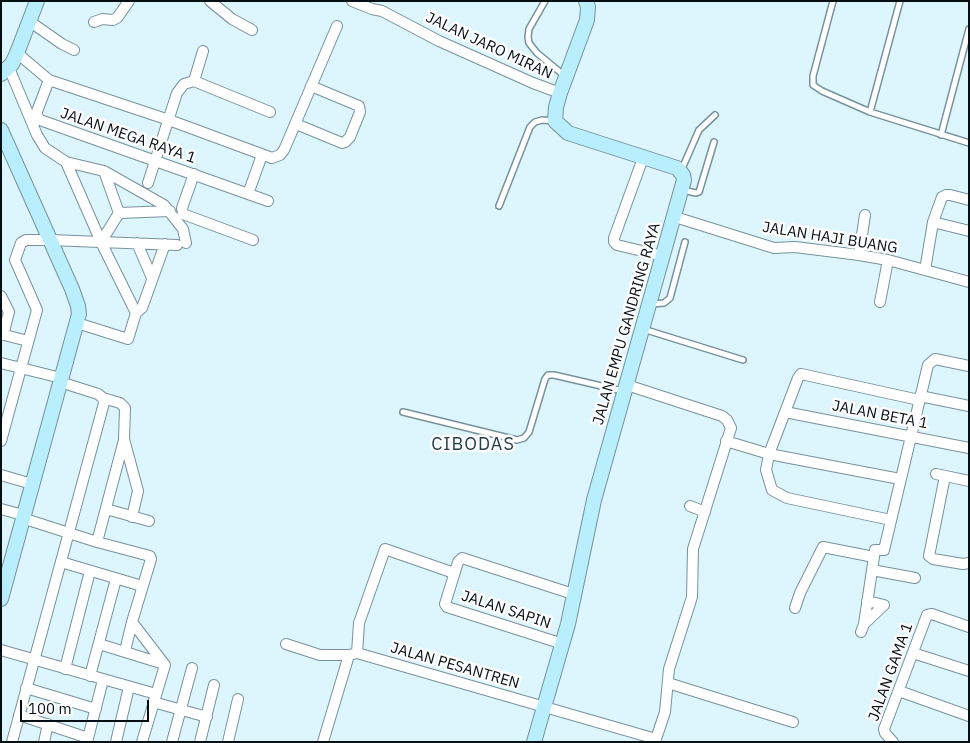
<!DOCTYPE html>
<style>
body{margin:0}
#map{position:relative;width:970px;height:743px;overflow:hidden;background:#ddf5fd;font-family:"IBM Plex Sans",sans-serif}
canvas{display:block}
.frame{position:absolute;inset:0;border:2px solid #061013;pointer-events:none}
.scale{position:absolute;left:20px;top:700px;width:129px;height:22px;box-sizing:border-box;border:2px solid #061013;border-top:0;padding-left:6px;font-size:15px;line-height:18px;white-space:nowrap;color:#061013;-webkit-text-stroke:4px #fdfdfd;paint-order:stroke}
</style>
<div id="map">
<canvas width="970" height="743"></canvas>
<div class="frame"></div>
<div class="scale">100 m</div>
</div>
<script>
const c = document.querySelector('canvas').getContext('2d');
c.lineJoin = 'round';
const toPath = rows => new Path2D(rows.map(r => 'M' + r).join(''));
function strokePath(path, color, width, dash) { c.strokeStyle = color; c.lineWidth = width; c.lineCap = dash ? 'butt' : 'round'; c.setLineDash(dash || []); c.stroke(path); }
function write(font, color, halo, rows, align = 'center') {
  c.font = font + ' "IBM Plex Sans",sans-serif'; c.lineWidth = 5; c.setLineDash([]); c.textBaseline = 'middle'; c.strokeStyle = halo; c.fillStyle = color; for (const [text, x, y, turn = 0] of rows) {
    c.save(); c.translate(x, y); c.rotate((+turn || 0) * Math.PI / 180); c.textAlign = isNaN(turn) ? turn : align; if (halo) c.strokeText(text, 0, 0); c.fillText(text, 0, 0); c.restore();
  }
}
const lane = toPath([
 [545,1,529,29,528,37,529,43,537,53,566,77],
 [833,1,813,76,813,85,822,91,870,112,969,143],
 [870,112,900,1],
 [941,135,969,29],
 [681,171,699,130,715,115],
 [683,190,696,193,699,192,714,142],
 [499,206,530,127,535,122,542,120,555,121],
 [651,304,664,303,670,298,685,242],
 [643,329,743,360],
 [403,412,517,440,524,438,529,432,545,379,548,375,554,375,623,391]
]);
const street = toPath([
 [210,1,232,19,252,30],
 [352,1,372,9,382,11,439,41,533,83,560,93],
 [29,21,62,44,74,50],
 [94,22,102,19,113,20,117,18,129,1],
 [17,53,49,80,169,120,272,158,280,155,284,150,337,26],
 [9,68,37,135,45,148,66,162,104,171,164,205,183,229,186,243],
 [49,80,36,114,40,120,268,201],
 [194,81,203,51],
 [296,124,342,143,345,142,350,137,360,112,359,106,311,86],
 [643,158,614,238,614,242,617,245,663,256],
 [66,162,101,242,136,313,128,339,77,323],
 [104,171,119,213,170,211],
 [194,174,182,208,183,214,253,240],
 [148,183,177,93,184,84,194,81,270,112],
 [248,194,262,155],
 [675,217,774,248,795,247,859,255,888,260,969,282],
 [933,222,969,231],
 [101,242,119,213],
 [137,243,152,278],
 [859,255,865,215],
 [925,270,933,222,942,197,946,195,950,195,969,200],
 [1,296,9,312,3,335],
 [880,302,888,260],
 [136,313,142,308,165,244],
 [1,334,28,341],
 [1,363,61,378],
 [627,385,722,416,727,420,731,428,693,549,692,597,669,669,665,712,655,742],
 [920,396,969,406],
 [103,398,120,403,125,408,124,439,138,491,132,517],
 [785,412,969,448],
 [1,441,37,310,15,260,21,243,26,240,50,240,177,245],
 [726,441,769,454,900,479],
 [936,474,969,481],
 [1,475,32,484],
 [945,476,929,556,933,559,963,564,969,563],
 [690,506,705,512],
 [1,509,23,515],
 [106,509,149,521],
 [22,518,97,542,150,556,151,559,132,622,165,665],
 [891,520,787,498,772,490,766,470,769,454,798,378,801,374,919,400],
 [97,542,124,440],
 [61,562,142,586],
 [872,570,915,578],
 [795,608,800,593,823,547,874,557],
 [864,624,884,605,867,601],
 [861,632,864,624,875,550,884,550,928,365,935,359,969,366],
 [99,644,164,664],
 [286,644,320,655,349,655],
 [563,644,447,607,445,604,458,562,462,558,573,594],
 [1,650,156,694],
 [125,651,132,622],
 [357,653,656,739],
 [357,653,359,623,385,549,454,573],
 [913,653,969,671],
 [65,669,90,571],
 [90,676,116,579],
 [668,683,793,722],
 [26,688,96,709],
 [899,691,969,716],
 [153,702,207,717],
 [19,715,88,738],
 [12,742,104,403,103,398,98,394,60,382],
 [44,742,48,724],
 [87,742,103,680],
 [116,742,129,687],
 [142,742,165,665],
 [172,742,192,668],
 [200,742,214,685],
 [228,742,238,699],
 [323,742,349,655,357,653],
 [893,742,885,733,884,729,927,615,932,614,969,627]
]);
const secondary = toPath([
 [1,74,12,64,17,53,37,1],
 [1,130,72,289,78,306,79,314,1,599],
 [534,742,568,624,594,500,684,180,683,175,677,168,568,133,555,121,556,107,560,93,587,20,588,7,586,1]
]);
strokePath(lane, '#77929b', 8);
strokePath(street, '#77929b', 12);
strokePath(secondary, '#77929b', 16);
strokePath(lane, '#fff', 5);
strokePath(street, '#fff', 10);
strokePath(secondary, '#b9effc', 14);
write('15px', '#061013', '#fdfdfd', [
 ["JALAN JARO MIRAN",489,46,25],
 ["JALAN MEGA RAYA 1",128,136,19],
 ["JALAN HAJI BUANG",830,238,9],
 ["JALAN EMPU GANDRING RAYA",627,324,-74],
 ["JALAN BETA 1",880,415,11],
 ["JALAN SAPIN",506,610,18],
 ["JALAN PESANTREN",455,666,16],
 ["JALAN GAMA 1",891,672,-70]
]);
c.letterSpacing = '1px';
write('18px', '#253e46', '#fdfdfd', [
 ["CIBODAS",473,445]
]);
c.letterSpacing = '0px';
</script>
